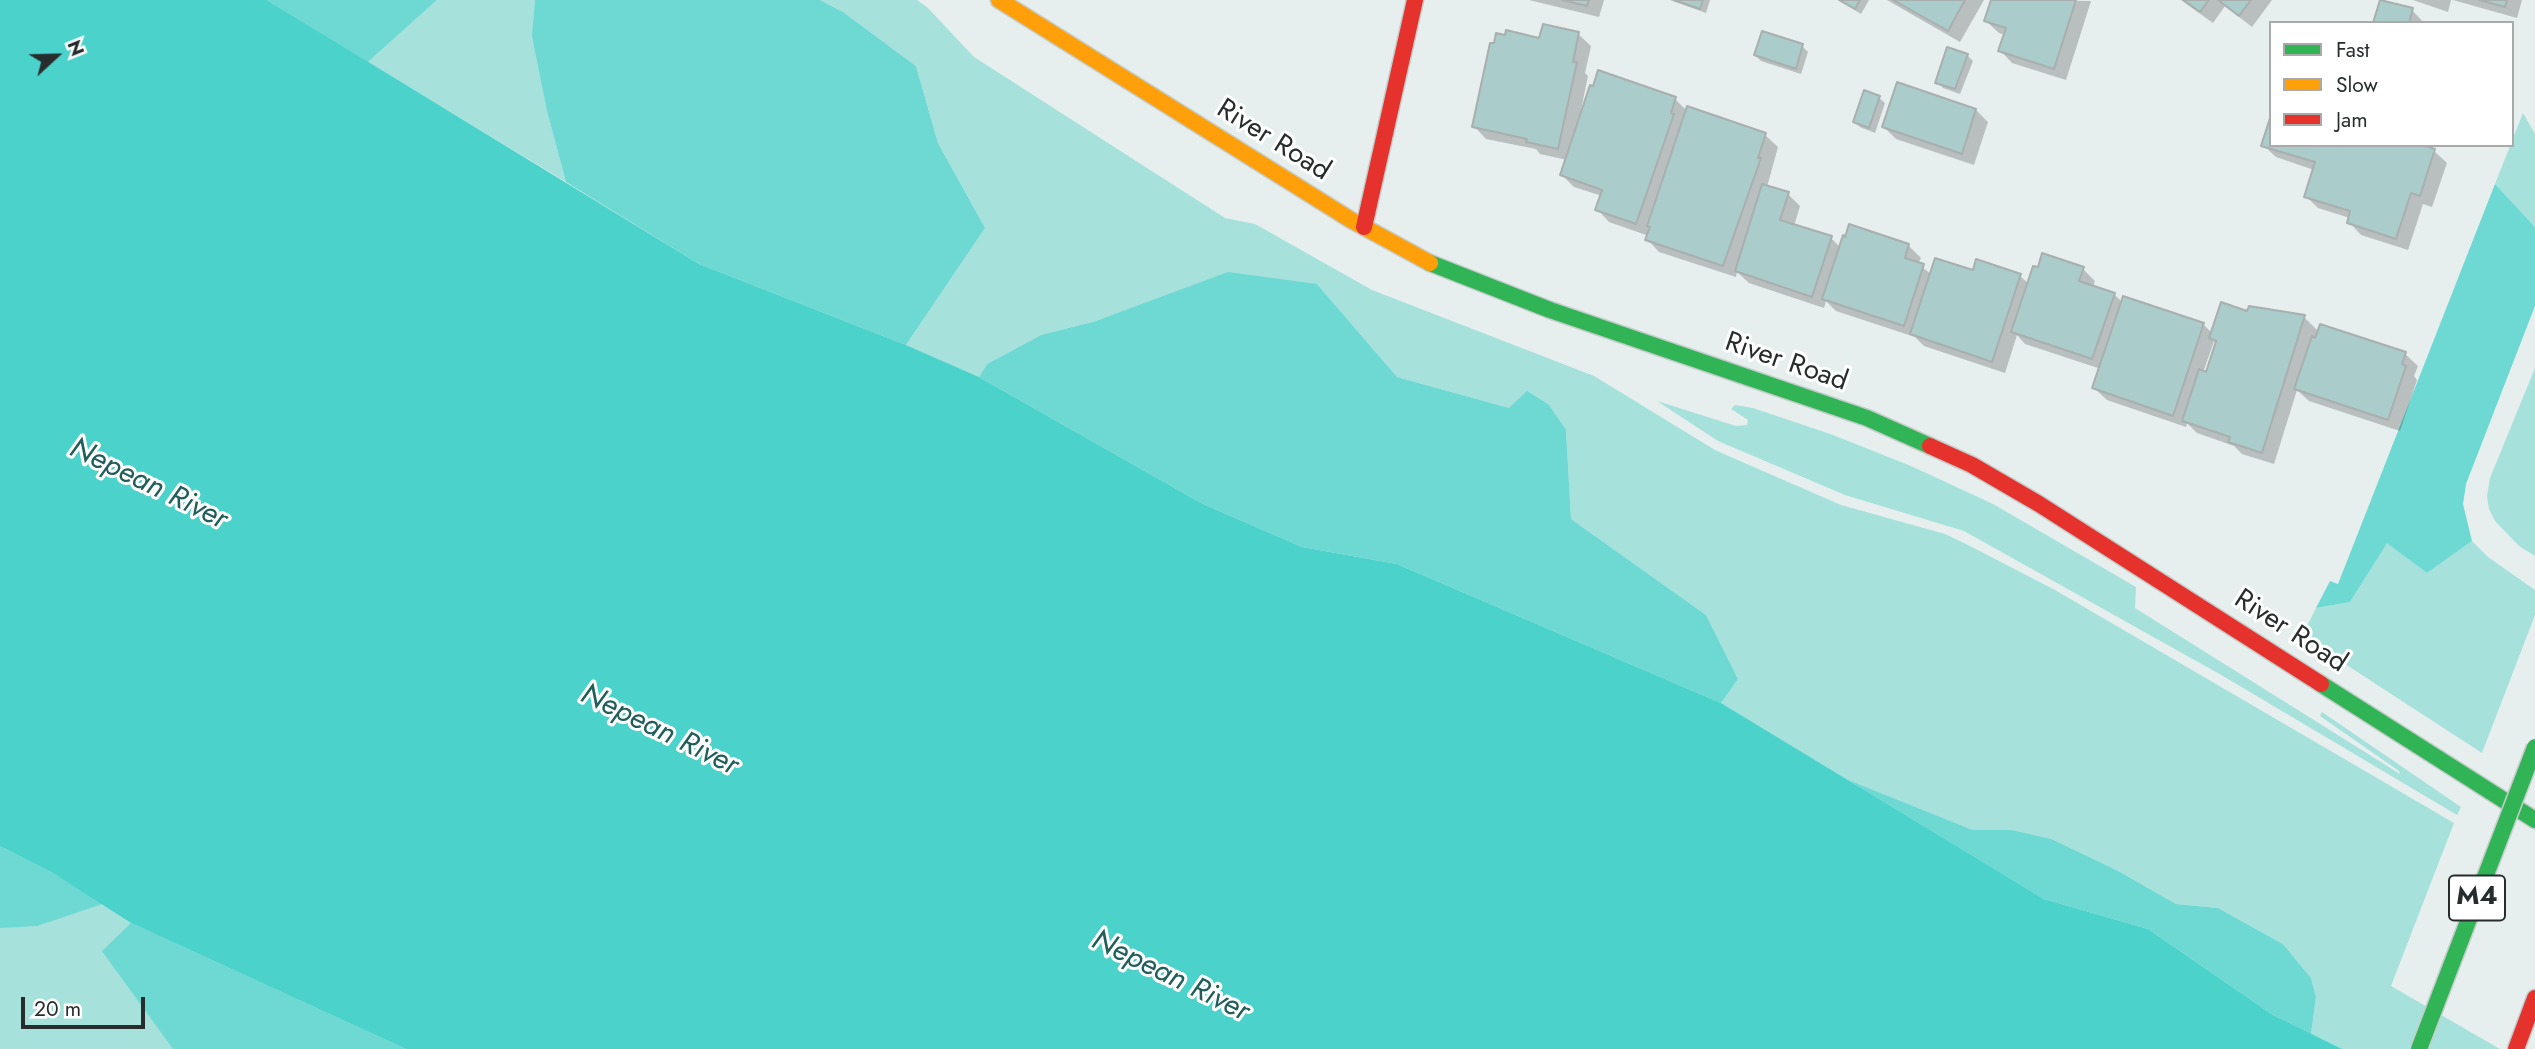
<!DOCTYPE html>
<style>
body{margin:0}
#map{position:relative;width:2535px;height:1049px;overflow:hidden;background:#e6efee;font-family:Jost,sans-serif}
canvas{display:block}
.legend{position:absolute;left:2269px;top:21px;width:245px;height:126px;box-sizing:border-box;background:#fff;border:2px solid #a9abab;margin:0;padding:9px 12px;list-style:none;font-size:21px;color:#272d2d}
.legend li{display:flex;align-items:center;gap:14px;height:35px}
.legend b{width:35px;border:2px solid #a9abab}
.north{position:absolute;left:21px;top:21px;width:70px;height:70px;-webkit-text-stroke:5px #fff;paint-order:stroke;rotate:68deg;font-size:19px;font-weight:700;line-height:28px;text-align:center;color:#272d2d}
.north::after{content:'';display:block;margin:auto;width:24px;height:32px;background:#272d2d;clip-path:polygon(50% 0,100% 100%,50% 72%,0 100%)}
.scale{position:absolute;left:21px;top:997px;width:124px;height:32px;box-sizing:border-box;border:4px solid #272d2d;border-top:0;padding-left:9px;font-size:21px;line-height:24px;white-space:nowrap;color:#272d2d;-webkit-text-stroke:5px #fff;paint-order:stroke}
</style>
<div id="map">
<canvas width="2535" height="1049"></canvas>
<ul class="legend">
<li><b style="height:9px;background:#30b455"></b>Fast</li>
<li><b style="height:9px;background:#ff9f0a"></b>Slow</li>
<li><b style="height:9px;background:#e5322d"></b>Jam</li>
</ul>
<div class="north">N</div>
<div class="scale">20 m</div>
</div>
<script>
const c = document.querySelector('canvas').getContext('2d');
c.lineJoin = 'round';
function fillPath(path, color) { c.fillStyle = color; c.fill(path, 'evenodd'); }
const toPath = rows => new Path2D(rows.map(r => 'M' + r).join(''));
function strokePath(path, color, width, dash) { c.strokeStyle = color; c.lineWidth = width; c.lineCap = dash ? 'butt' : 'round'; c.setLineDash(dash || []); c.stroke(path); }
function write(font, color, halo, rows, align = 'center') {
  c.font = font + ' Jost,sans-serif'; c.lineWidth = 6; c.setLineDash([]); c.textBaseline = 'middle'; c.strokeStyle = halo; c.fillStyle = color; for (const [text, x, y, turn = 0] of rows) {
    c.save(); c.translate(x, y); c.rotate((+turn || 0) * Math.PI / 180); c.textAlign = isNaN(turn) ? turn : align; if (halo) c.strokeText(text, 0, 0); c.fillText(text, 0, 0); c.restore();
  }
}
fillPath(toPath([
 [437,0,535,0,533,36,547,110,566,182,368,62],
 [820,0,917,0,927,7,974,57,1225,218,1255,224,1372,290,1594,376,1715,450,1733,458,1841,505,1945,534,1968,545,2055,590,2454,823,2391,986,2500,1049,2342,1049,2311,1034,2316,997,2311,978,2283,944,2218,908,2176,904,2120,872,2011,830,1973,830,1846,779,1721,703,1738,679,1706,615,1571,519,1566,430,1509,408,1397,377,1317,284,1154,302,1096,321,1041,335,987,364,979,377,906,345,985,228,938,143,916,66,843,12],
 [2523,113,2535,134,2535,227,2495,184],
 [2535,368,2535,556,2519,546,2495,521,2489,509,2487,496,2490,478],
 [1657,401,1736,426,1747,425,1748,420,1731,409,1735,405,1753,408,1833,435,1911,466,1993,504,2136,587,2135,608,2400,774,2399,771,2320,716,2322,712,2461,807,2457,815,2223,676,1964,531,1845,495,1718,441],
 [2472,541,2488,557,2535,590,2535,615,2482,753,2302,636,2316,608,2350,602,2387,542,2427,573],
 [0,846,51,872,131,923,406,1049,0,1049]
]), '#a6e1dc');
fillPath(toPath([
 [267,0,437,0,368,62],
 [535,0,820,0,843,12,916,66,938,143,985,228,906,345,699,264,566,182,547,111,532,36],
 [2495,184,2535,227,2535,306,2466,484,2463,504,2472,541,2427,573,2387,543,2350,602,2316,608,2330,581,2338,584],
 [1228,272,1317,284,1397,377,1509,408,1527,391,1549,405,1566,430,1571,519,1706,615,1738,679,1721,703,1397,564,1302,547,1201,503,979,377,987,364,1041,335,1096,321],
 [1846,779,1973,830,2011,830,2051,839,2120,872,2176,904,2218,908,2283,944,2311,978,2316,997,2311,1034,2273,1015,2148,929,2044,899],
 [0,846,51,872,102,904,37,926,0,928],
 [131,923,406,1049,173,1049,102,951]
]), '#6ed8d3');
fillPath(toPath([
 [0,0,267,0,699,264,906,345,979,377,1201,503,1302,547,1397,564,1721,703,2044,899,2148,929,2273,1015,2342,1049,406,1049,131,923,51,872,0,846]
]), '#4bd2cb');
fillPath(toPath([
 [1529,0,1604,0,1599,17],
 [1670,0,1710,0,1706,13],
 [1838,0,1869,0,1861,14],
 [1887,0,1984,0,1960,42],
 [1993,0,2091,1,2066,80,2012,63,2000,50,2005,35,1999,33,1986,21],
 [2181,0,2272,0,2252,27,2225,6,2213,23],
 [2413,0,2451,0,2448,12],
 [2453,0,2522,0,2517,18],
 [2412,10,2424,23,2375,23],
 [1578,34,1591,46,1585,73,1588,76,1581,110,1675,99,1687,111,1688,108,1765,135,1778,147,1767,187,1788,194,1800,206,1794,226,1831,238,1840,247,1908,245,1921,258,1918,264,1931,274,1974,272,2020,276,2029,284,2083,269,2095,281,2093,287,2114,294,2123,303,2203,324,2212,333,2248,313,2250,308,2304,317,2319,332,2405,354,2418,366,2414,376,2417,380,2400,431,2309,401,2297,390,2274,464,2242,454,2234,446,2197,433,2187,423,2186,427,2107,400,2094,388,2101,369,2025,344,2017,335,2005,373,1924,346,1915,337,1836,311,1826,301,1824,308,1749,283,1737,272,1736,277,1659,252,1647,239,1649,236,1609,222,1597,209,1602,196,1574,187,1562,175,1567,160,1540,154,1536,149,1486,139,1474,126,1540,40],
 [2214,341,2217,344,2207,374,2203,373],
 [1802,46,1808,52,1801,74,1761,61,1755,55],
 [1967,55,1973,61,1960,94,1943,88,1937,82],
 [1879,98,1885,103,1875,133,1860,127,1855,122],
 [1976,110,1988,122,1974,165,1896,139,1884,127],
 [2263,145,2434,151,2447,163,2432,207,2423,204,2408,250,2361,235,2349,222,2350,218,2318,208,2306,196,2314,170,2276,157]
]), '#0003');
const building = toPath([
 [1562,0,1589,0,1587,6,1562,0],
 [1674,0,1703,0,1700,9,1674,0],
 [1839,0,1860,0,1855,9,1839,0],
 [1893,0,1965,0,1948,31,1893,0],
 [1991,0,2076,0,2054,69,1998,51,2006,28,1984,21,1991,0],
 [2183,0,2209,0,2200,12,2183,0],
 [2218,0,2251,0,2239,16,2218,0],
 [2380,0,2413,8,2409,23,2373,23,2380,0],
 [2479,0,2507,0,2505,7,2479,0],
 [1543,24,1579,32,1573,62,1577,62,1558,149,1526,142,1527,139,1472,127,1490,43,1494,43,1496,33,1505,35,1506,30,1539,38,1543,24],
 [1762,31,1803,44,1796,69,1754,55,1762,31],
 [1947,47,1968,54,1955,89,1935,83,1947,47],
 [1598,70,1676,97,1671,113,1674,114,1636,224,1595,210,1602,190,1560,175,1590,85,1593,86,1598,70],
 [1897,82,1976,109,1962,154,1882,127,1897,82],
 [1864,90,1880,96,1869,128,1853,122,1864,90],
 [1687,106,1766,133,1758,158,1761,158,1723,266,1645,240,1650,227,1647,226,1687,106],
 [2271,115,2271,145,2423,145,2435,149,2420,196,2411,193,2396,239,2347,223,2350,211,2304,197,2315,162,2261,146,2271,115],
 [1762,184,1789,192,1780,220,1832,236,1812,297,1735,271,1762,184],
 [1849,224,1909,244,1905,258,1924,264,1904,326,1822,299,1843,235,1845,237,1849,224],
 [2042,253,2084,267,2079,281,2115,293,2092,359,2011,332,2033,266,2038,267,2042,253],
 [1935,258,1973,270,1976,259,2021,274,1992,362,1910,334,1935,258],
 [2123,296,2204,323,2173,416,2092,388,2123,296],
 [2221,302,2247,311,2249,306,2305,315,2262,453,2228,442,2230,437,2182,421,2199,369,2206,372,2216,341,2209,338,2221,302],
 [2320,324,2406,352,2402,364,2406,366,2388,420,2294,389,2312,336,2315,338,2320,324]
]);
fillPath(building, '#aaccca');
strokePath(building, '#a8afae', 2);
const fast = toPath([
 [1430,263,1550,310,1867,418,1930,446],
 [2321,684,2535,820]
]);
const slow = toPath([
 [999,0,1351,220,1430,263]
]);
const jam = toPath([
 [1364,227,1415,0],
 [1930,446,1972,465,2039,504,2321,684],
 [2516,1049,2535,998]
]);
strokePath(fast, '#c5cdcb', 19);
strokePath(slow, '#c5cdcb', 19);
strokePath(jam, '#c5cdcb', 19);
strokePath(fast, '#30b455', 16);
strokePath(slow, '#ff9f0a', 16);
strokePath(jam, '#e5322d', 16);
const fastBridge = toPath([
 [2419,1049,2535,747]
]);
strokePath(fastBridge, '#c5cdcb', 19, []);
strokePath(fastBridge, '#30b455', 16);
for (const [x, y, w] of [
 [2477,898,56]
]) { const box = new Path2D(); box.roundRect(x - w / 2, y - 22.5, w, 45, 5); c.fillStyle = '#fff'; c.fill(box); strokePath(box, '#272d2d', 2); }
write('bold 26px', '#272d2d', null, [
 ["M4",2477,898]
]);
write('28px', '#272d2d', '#fff', [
 ["River Road",1273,141,32],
 ["River Road",1786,363,19],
 ["River Road",2290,632,33]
]);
write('italic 30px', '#205e5a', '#fff', [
 ["Nepean River",148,485,26],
 ["Nepean River",659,731,26],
 ["Nepean River",1170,977,26]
]);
</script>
